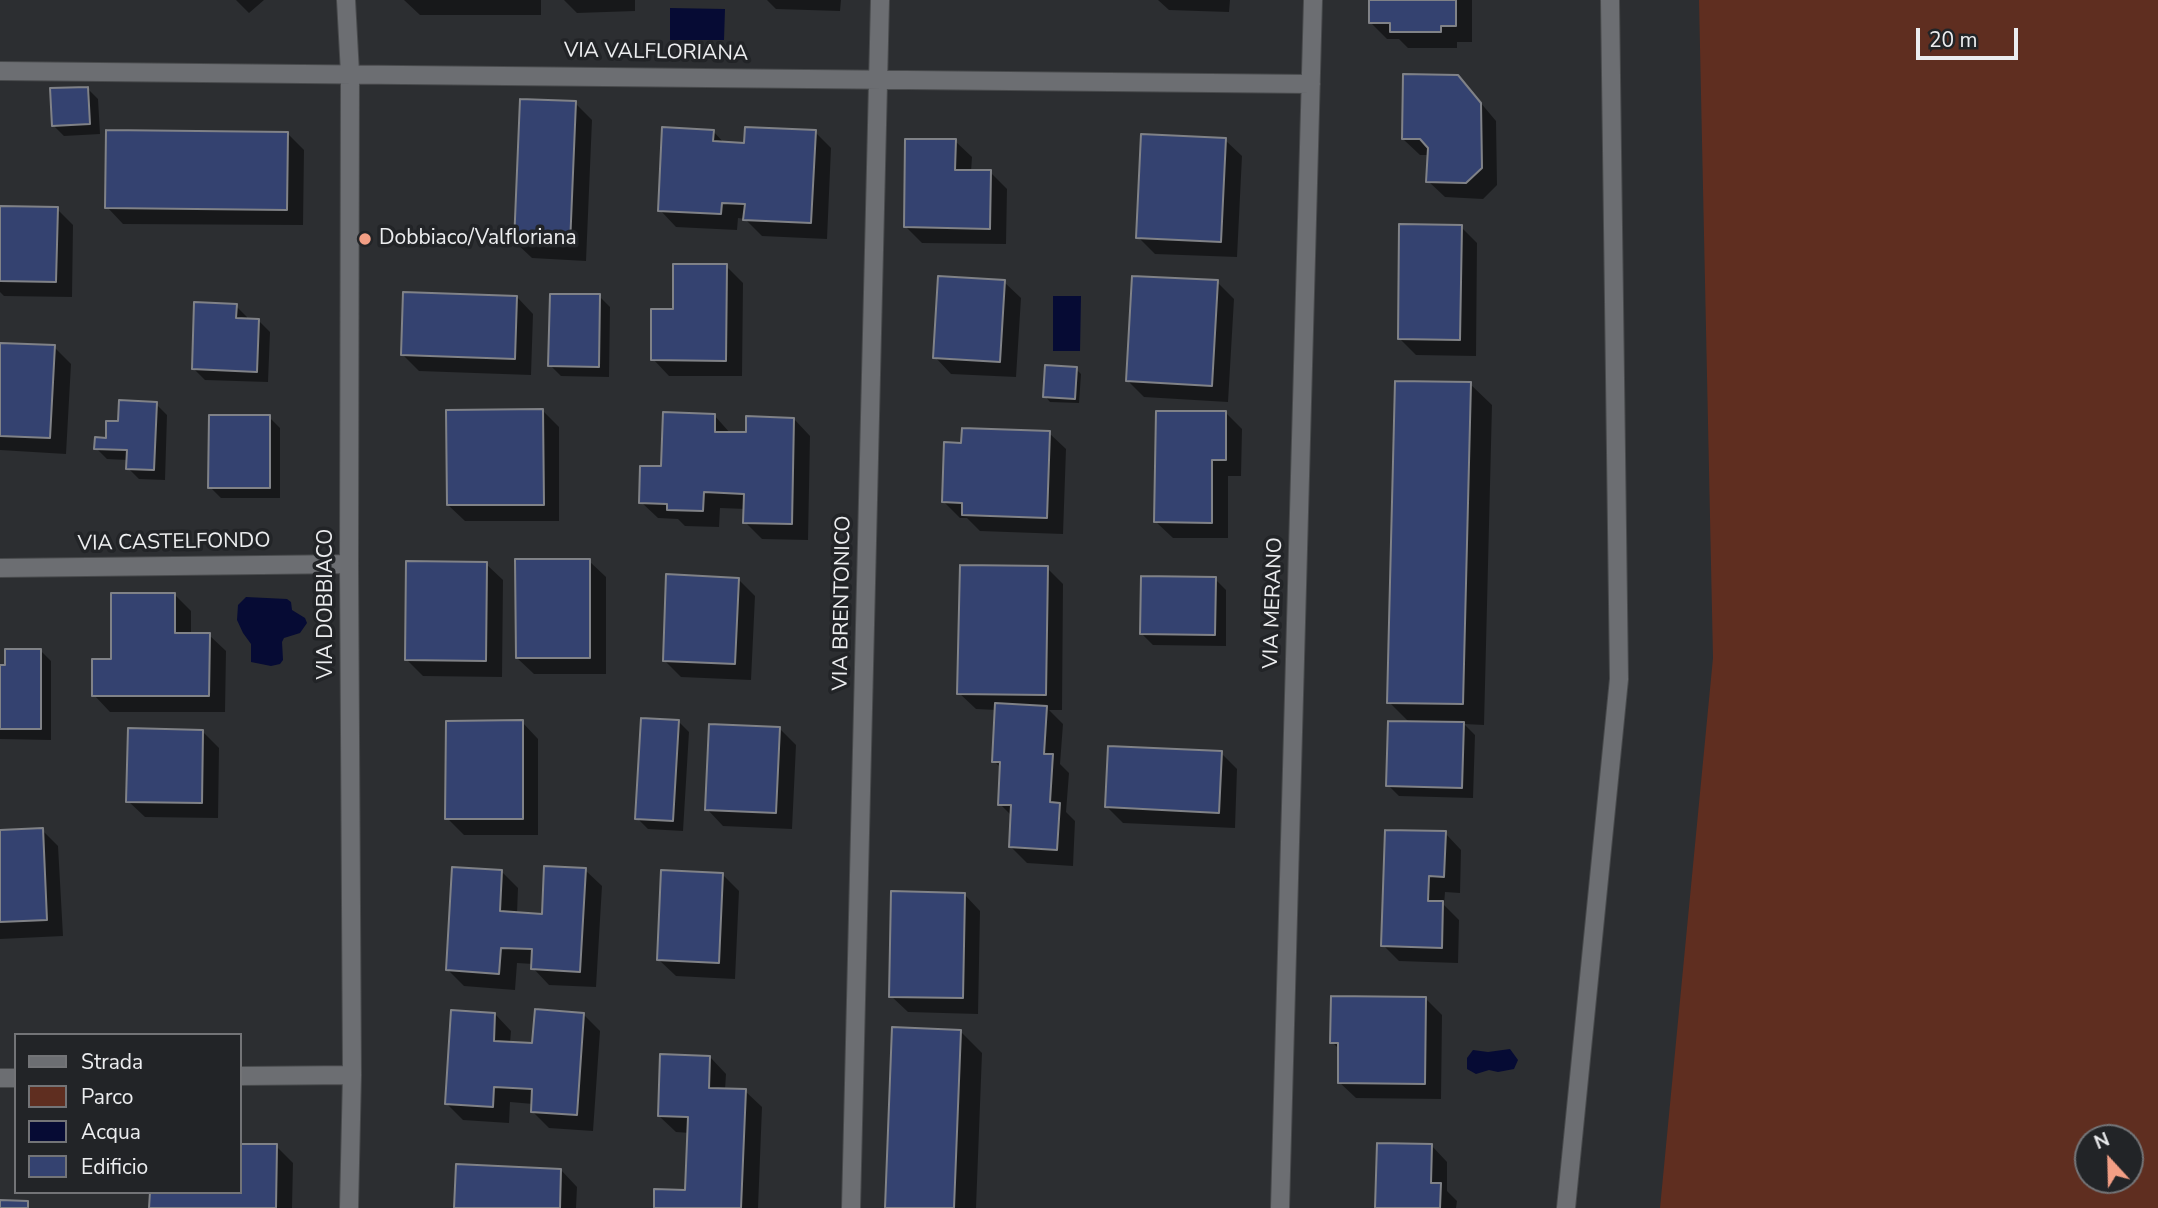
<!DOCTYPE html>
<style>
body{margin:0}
#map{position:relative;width:2158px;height:1208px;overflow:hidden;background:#2c2e31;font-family:"Nunito Sans",sans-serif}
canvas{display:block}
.legend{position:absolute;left:14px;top:1033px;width:228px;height:161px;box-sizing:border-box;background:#222427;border:2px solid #737477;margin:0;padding:9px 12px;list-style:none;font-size:21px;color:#ecedef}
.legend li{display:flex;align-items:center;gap:14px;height:35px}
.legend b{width:35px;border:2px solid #737477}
.north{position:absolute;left:2074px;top:1124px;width:70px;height:70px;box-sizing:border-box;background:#222427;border:2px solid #737477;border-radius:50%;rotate:338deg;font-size:19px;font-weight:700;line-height:28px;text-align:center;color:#ecedef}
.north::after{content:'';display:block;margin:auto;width:24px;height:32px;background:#f39f85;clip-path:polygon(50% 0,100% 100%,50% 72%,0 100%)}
.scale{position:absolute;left:1916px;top:28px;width:102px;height:32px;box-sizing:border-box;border:4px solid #ecedef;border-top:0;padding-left:9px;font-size:21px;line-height:24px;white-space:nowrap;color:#ecedef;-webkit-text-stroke:5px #222427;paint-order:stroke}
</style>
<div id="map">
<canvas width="2158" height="1208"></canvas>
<ul class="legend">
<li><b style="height:9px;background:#6c6e72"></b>Strada</li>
<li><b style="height:19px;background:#5f2e20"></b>Parco</li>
<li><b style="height:19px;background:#060b34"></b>Acqua</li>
<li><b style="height:19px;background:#344270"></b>Edificio</li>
</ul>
<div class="north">N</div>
<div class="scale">20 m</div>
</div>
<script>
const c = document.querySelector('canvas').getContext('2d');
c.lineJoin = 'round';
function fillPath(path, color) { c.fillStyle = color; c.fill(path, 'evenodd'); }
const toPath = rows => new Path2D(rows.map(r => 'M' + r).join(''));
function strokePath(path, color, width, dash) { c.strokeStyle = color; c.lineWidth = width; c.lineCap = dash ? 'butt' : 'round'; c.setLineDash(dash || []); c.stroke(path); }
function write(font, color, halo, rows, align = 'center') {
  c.font = font + ' "Nunito Sans",sans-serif'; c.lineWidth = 7; c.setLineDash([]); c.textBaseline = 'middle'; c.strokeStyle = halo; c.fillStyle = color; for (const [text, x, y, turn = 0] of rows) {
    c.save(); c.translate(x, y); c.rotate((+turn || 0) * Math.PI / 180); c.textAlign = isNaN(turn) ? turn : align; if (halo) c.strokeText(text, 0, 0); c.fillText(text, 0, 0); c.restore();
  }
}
fillPath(toPath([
 [1699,0,2158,0,2158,1208,1660,1208,1713,658],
 [2088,1138,2130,1138,2130,1180,2088,1180]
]), '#5f2e20');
fillPath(toPath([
 [670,8,725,9,724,40,670,40],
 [1053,296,1081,296,1080,351,1053,351],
 [246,597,287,599,291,602,292,610,305,618,307,623,300,633,284,638,282,642,283,660,280,664,271,666,251,662,251,644,243,633,237,620,238,605],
 [1510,1049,1518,1060,1514,1069,1498,1072,1489,1070,1476,1074,1467,1069,1467,1058,1473,1050,1488,1052]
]), '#060b34');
fillPath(toPath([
 [236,0,264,0,249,13],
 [404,0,541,0,541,15,420,15],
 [564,0,635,0,635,11,577,13],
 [767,0,841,0,840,11,776,9],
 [1158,0,1230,0,1229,12,1169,10],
 [1371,0,1472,0,1472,42,1457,42,1457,48,1408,48,1399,39,1387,39,1371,23],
 [1458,76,1496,121,1497,185,1483,199,1445,197,1428,181,1429,155,1420,155,1403,139],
 [87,88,98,99,100,134,64,136,53,125],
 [575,103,592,120,586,261,532,258,515,242],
 [713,131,725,144,746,144,815,132,831,148,827,239,762,236,745,219,738,218,737,230,676,227,660,210],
 [287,133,304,150,303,225,123,224,107,207],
 [1225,140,1242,156,1237,257,1155,254,1138,237],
 [955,141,972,157,971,172,990,172,1007,189,1006,244,922,243,905,226],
 [0,208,57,209,73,225,72,297,4,296,0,292],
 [1461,227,1477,243,1476,356,1416,355,1399,338],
 [726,266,743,283,742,376,669,376,653,359],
 [1004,282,1021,298,1016,377,951,374,935,357],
 [1217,282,1234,299,1228,402,1144,397,1128,381],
 [599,296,610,307,609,377,561,376,550,365],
 [517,297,533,314,531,375,419,371,403,355],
 [236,306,247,317,247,320,259,321,270,332,268,382,205,380,194,369],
 [0,344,54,347,71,364,66,454,0,450],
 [1076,369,1081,374,1079,403,1050,402,1045,396],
 [1470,384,1492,405,1484,725,1464,724,1475,735,1473,798,1399,796,1388,785,1410,723,1389,702],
 [156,404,167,415,165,480,139,479,128,468,128,460,107,459,96,448,108,439,120,423],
 [543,411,559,427,559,521,465,521,448,505],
 [1226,413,1242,429,1241,476,1228,476,1228,538,1173,538,1156,522],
 [714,415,731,434,748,434,794,419,810,436,808,540,762,539,745,522,746,509,720,508,719,527,685,526,678,519,658,518,641,502,663,468],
 [269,417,280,428,280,498,221,498,210,487],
 [1049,433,1066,449,1063,534,980,531,967,518,960,518,944,502,963,445],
 [589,561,606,577,606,674,534,674,517,658],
 [486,564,503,580,502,677,423,676,407,660],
 [1047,568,1063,584,1062,710,1049,710,1063,724,1060,764,1069,773,1066,812,1075,821,1073,866,1027,863,1011,847,1012,816,1000,804,1002,769,994,761,997,710,976,709,959,693],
 [738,579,755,596,751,680,681,677,665,661],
 [1215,579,1226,590,1226,646,1153,645,1142,634],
 [175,595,191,611,191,635,209,635,226,651,225,712,110,712,94,695,113,661],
 [40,650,51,661,51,740,0,739,0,667,7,667],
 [678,721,689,732,683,831,648,829,637,818],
 [522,722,538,739,538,835,464,835,447,818],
 [780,729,796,745,792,829,723,826,707,809],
 [203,732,219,748,218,818,145,817,128,801],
 [1221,753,1237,769,1235,828,1123,823,1106,806],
 [42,830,58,846,63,936,0,939,0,832],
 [1445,833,1461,850,1460,893,1445,892,1444,905,1459,920,1458,963,1399,961,1383,945],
 [585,870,602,886,596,987,549,985,533,968,533,964,517,963,515,990,464,986,448,970,501,871,518,888,517,914,543,916],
 [722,874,739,891,735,979,676,976,659,960],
 [964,894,980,911,978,1014,908,1012,891,996],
 [1425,998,1442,1015,1441,1099,1356,1098,1339,1082,1340,1050,1332,1042],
 [495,1014,511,1031,510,1043,534,1045,583,1014,600,1031,593,1131,549,1128,533,1112,533,1104,510,1102,509,1123,463,1120,446,1103],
 [960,1031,982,1053,976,1208,887,1208],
 [710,1057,726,1074,725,1090,745,1091,762,1107,758,1208,656,1208,687,1192,690,1133,676,1132,659,1116],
 [1431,1145,1447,1162,1447,1191,1457,1201,1456,1208,1377,1208],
 [240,1146,276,1146,293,1163,292,1208,151,1208,240,1192],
 [561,1170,577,1187,576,1208,456,1208]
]), '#0007');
const building = toPath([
 [1369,0,1456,0,1456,26,1441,26,1441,32,1390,32,1390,23,1369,23,1369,0],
 [1403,74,1458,75,1481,103,1482,168,1466,183,1426,182,1428,148,1420,139,1402,139,1403,74],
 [88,87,90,124,52,126,50,88,88,87],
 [520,99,576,101,570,245,514,243,520,99],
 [662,127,714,130,713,141,744,143,745,127,816,130,811,223,743,220,745,204,722,203,721,214,658,211,662,127],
 [106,130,288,132,287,210,105,208,106,130],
 [1141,134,1226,138,1221,242,1136,238,1141,134],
 [905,139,956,139,955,170,991,170,990,229,904,227,905,139],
 [0,206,58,207,56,282,0,281,0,206],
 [1399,224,1462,225,1460,340,1398,339,1399,224],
 [673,264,727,264,726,361,651,360,651,309,673,309,673,264],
 [938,276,1005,280,1000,362,933,358,938,276],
 [1132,276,1218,280,1212,386,1126,381,1132,276],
 [403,292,517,296,515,359,401,355,403,292],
 [550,294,600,294,599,367,548,366,550,294],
 [194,302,237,304,236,318,259,319,257,372,192,369,194,302],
 [0,343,55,345,50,438,0,436,0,343],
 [1045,365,1077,367,1075,399,1043,397,1045,365],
 [1395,381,1471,382,1463,704,1387,703,1395,381],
 [119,400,157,402,154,470,126,469,127,450,94,449,95,437,106,438,106,421,118,421,119,400],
 [543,409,544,505,447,505,446,410,543,409],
 [1156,411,1226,411,1226,460,1212,460,1212,523,1154,522,1156,411],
 [663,412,715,414,715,432,746,432,746,416,794,418,792,524,743,523,744,494,704,492,703,511,667,510,667,504,639,503,640,466,661,466,663,412],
 [209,415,270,415,270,488,208,488,209,415],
 [962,428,1050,431,1047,518,962,515,962,503,942,502,944,442,961,443,962,428],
 [515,559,590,559,590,658,516,658,515,559],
 [406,561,487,562,486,661,405,660,406,561],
 [960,565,1048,566,1046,695,957,694,960,565],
 [666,574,739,578,735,664,663,661,666,574],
 [1141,576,1216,577,1215,635,1140,634,1141,576],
 [111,593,175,593,175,633,210,633,209,696,92,696,92,659,111,659,111,593],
 [5,649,41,649,41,729,0,729,0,665,5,665,5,649],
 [995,703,1047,706,1044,754,1053,754,1050,802,1060,803,1057,850,1009,847,1011,805,998,805,1000,762,992,762,995,703],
 [641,718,679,720,673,821,635,819,641,718],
 [523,720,523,819,445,819,446,721,523,720],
 [1388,721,1464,722,1462,788,1386,786,1388,721],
 [709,724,780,727,776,813,705,810,709,724],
 [128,728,203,730,202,803,126,802,128,728],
 [1108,746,1222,751,1219,813,1105,807,1108,746],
 [43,828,47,920,0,922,0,830,43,828],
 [1385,830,1446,831,1444,877,1429,876,1428,901,1443,901,1442,948,1381,946,1385,830],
 [544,866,586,868,580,972,531,969,532,949,501,948,499,974,446,970,452,867,502,870,500,911,542,914,544,866],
 [661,870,723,873,719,963,657,960,661,870],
 [891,891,965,893,963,998,889,997,891,891],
 [1331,996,1426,997,1425,1084,1338,1083,1338,1043,1330,1043,1331,996],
 [535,1009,584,1013,577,1115,531,1112,532,1089,494,1087,493,1107,445,1104,451,1010,495,1013,494,1041,532,1043,535,1009],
 [892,1027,961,1030,954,1208,885,1208,892,1027],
 [660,1054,710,1056,709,1088,746,1089,741,1208,654,1208,654,1189,685,1190,688,1117,658,1116,660,1054],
 [1377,1143,1432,1144,1431,1183,1441,1183,1440,1208,1375,1208,1377,1143],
 [240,1144,277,1144,276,1208,149,1208,150,1192,240,1192,240,1144],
 [456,1164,561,1169,560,1208,454,1208,456,1164],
 [0,1200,28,1201,28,1208,0,1208,0,1200]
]);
fillPath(building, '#344270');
strokePath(building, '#808287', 2);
const minor = toPath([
 [346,0,350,73,349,564,352,1075,349,1208],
 [0,71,1311,84],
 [0,568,349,564],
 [240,1076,352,1075],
 [0,1078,16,1078],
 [851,1208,880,0],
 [1280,1208,1313,0],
 [1566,1208,1619,679,1610,0]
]);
strokePath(minor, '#484a4c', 20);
strokePath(minor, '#6c6e72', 18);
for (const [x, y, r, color] of [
 [365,239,7,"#f39f85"]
]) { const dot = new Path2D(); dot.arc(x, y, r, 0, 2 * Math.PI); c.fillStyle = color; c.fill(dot); strokePath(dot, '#222427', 2.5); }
write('21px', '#ecedef', '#222427', [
 ["VIA VALFLORIANA",656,53,1],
 ["VIA CASTELFONDO",174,543,-1],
 ["VIA BRENTONICO",843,603,-89],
 ["VIA MERANO",1274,603,-88],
 ["VIA DOBBIACO",327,604,-90]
]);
write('21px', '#ecedef', '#222427', [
 ["Dobbiaco/Valfloriana",379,239]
], 'left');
</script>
